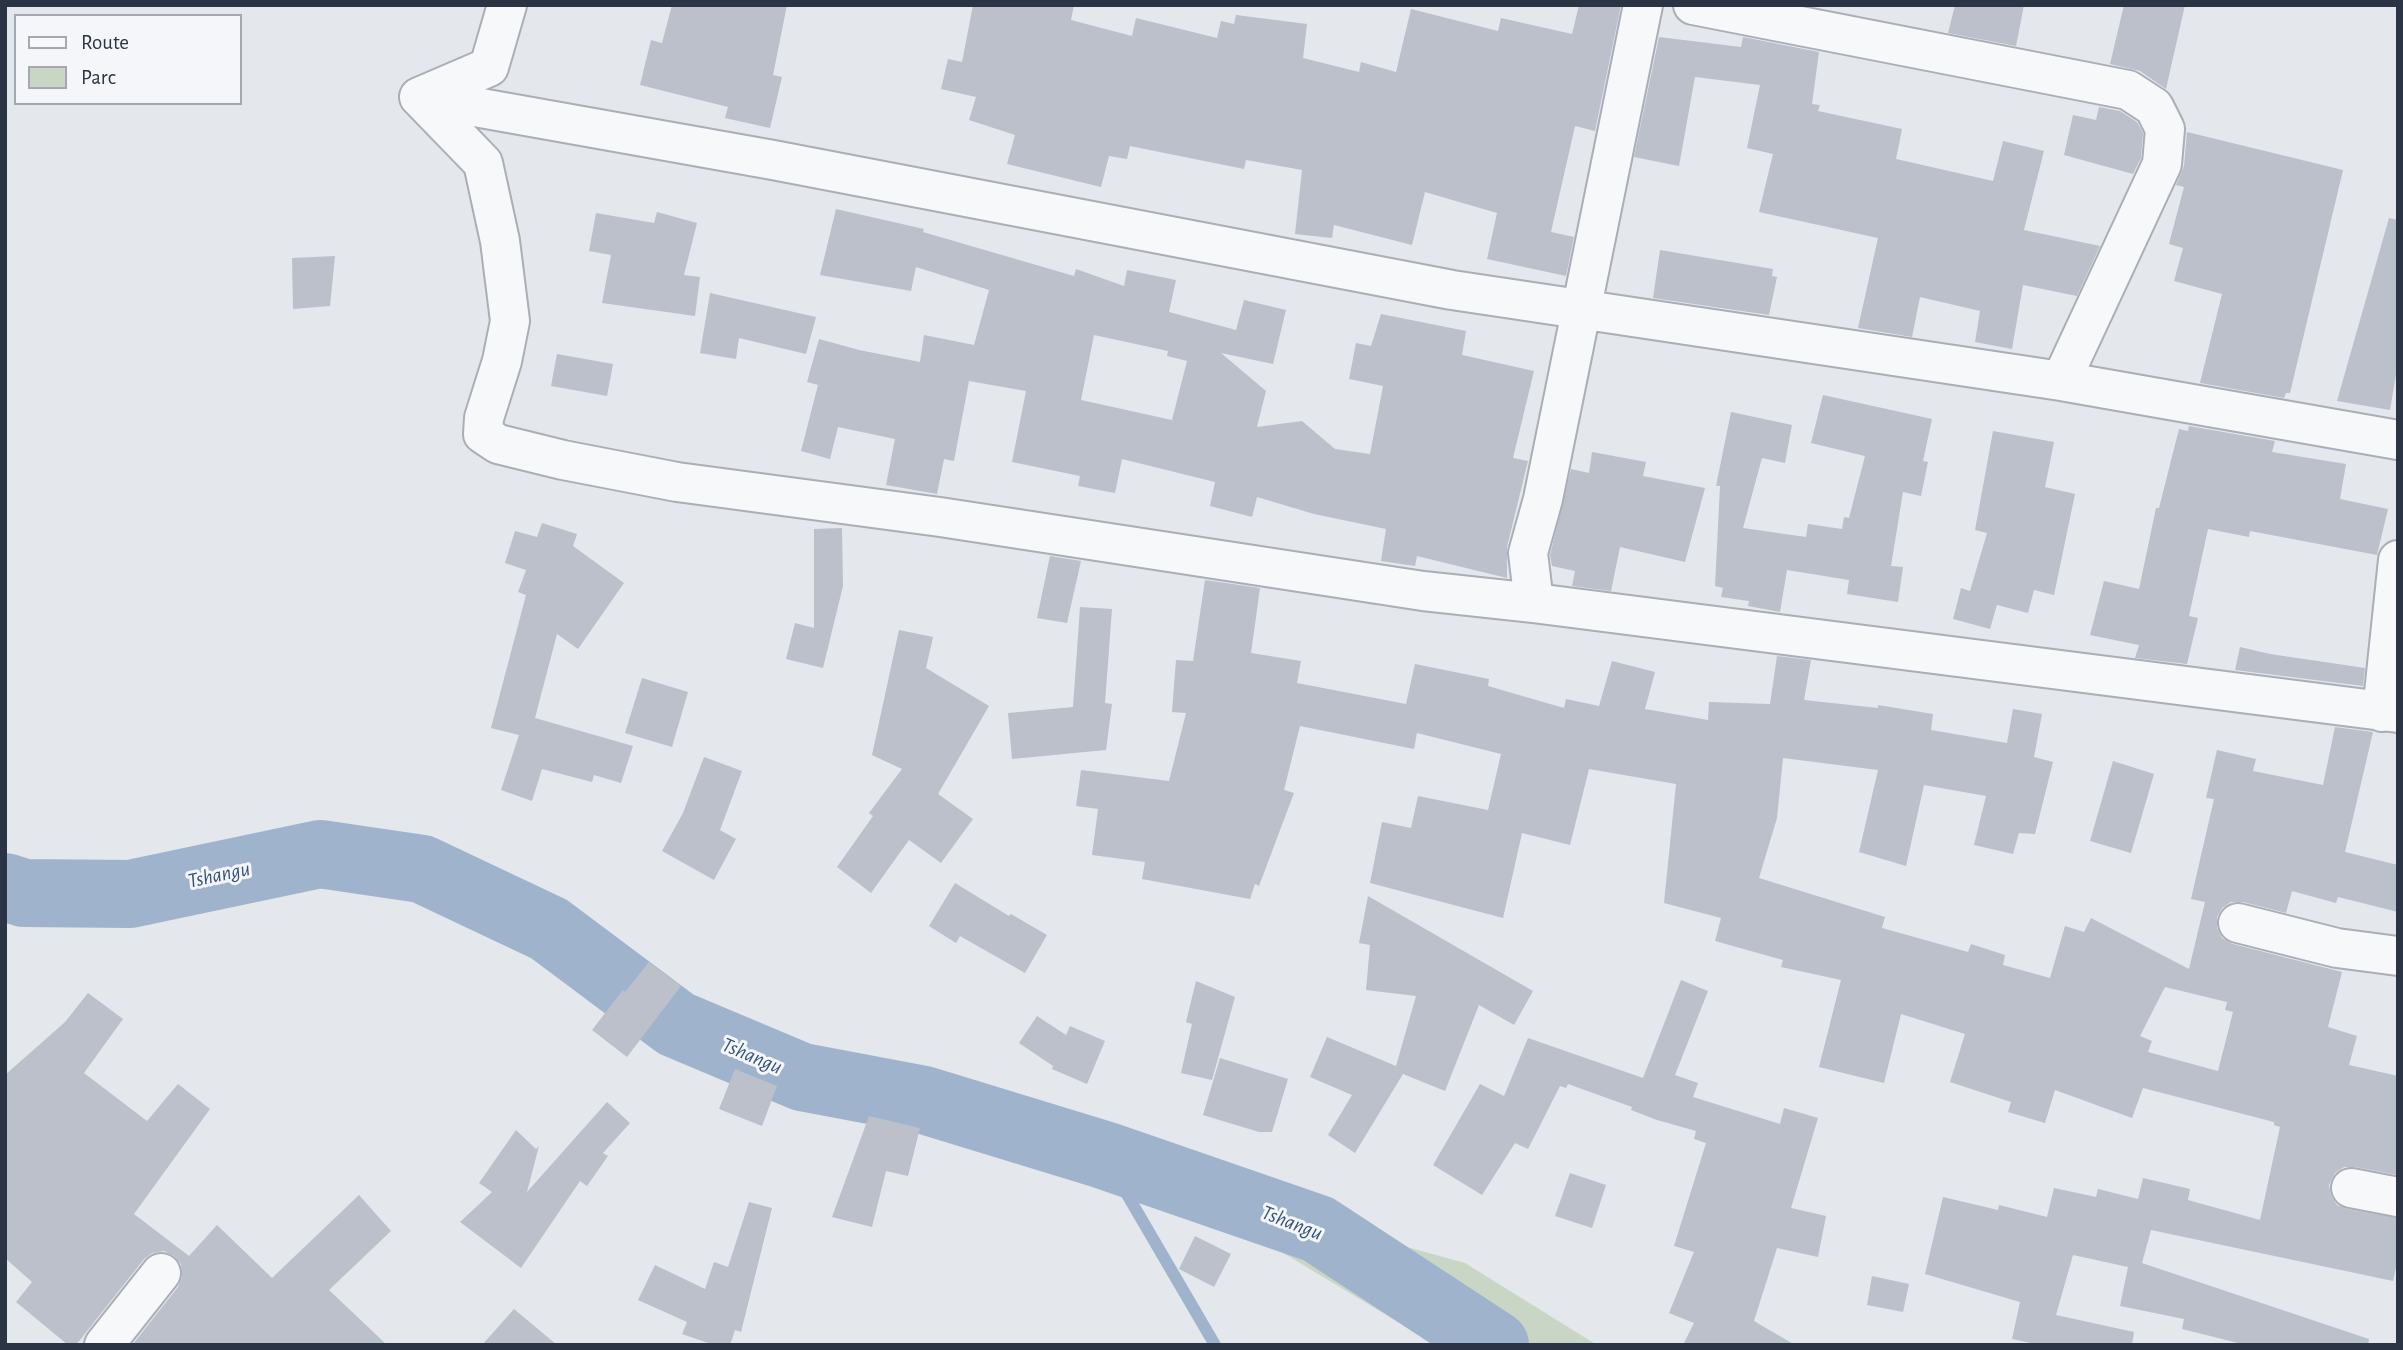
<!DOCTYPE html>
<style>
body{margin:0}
#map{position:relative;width:2403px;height:1350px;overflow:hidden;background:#e4e7ec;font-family:"Alegreya Sans",sans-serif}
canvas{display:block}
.frame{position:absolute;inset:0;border:7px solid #2b3445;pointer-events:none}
.legend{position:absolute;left:14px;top:14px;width:228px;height:91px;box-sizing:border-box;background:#f4f6f9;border:2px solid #a4a8b1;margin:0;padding:9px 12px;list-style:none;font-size:21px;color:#2b3445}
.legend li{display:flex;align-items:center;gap:14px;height:35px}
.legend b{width:35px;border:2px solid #a4a8b1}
</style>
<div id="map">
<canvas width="2403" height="1350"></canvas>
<div class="frame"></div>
<ul class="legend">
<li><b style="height:9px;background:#f7f8fa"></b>Route</li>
<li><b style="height:19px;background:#c9d6c5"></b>Parc</li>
</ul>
</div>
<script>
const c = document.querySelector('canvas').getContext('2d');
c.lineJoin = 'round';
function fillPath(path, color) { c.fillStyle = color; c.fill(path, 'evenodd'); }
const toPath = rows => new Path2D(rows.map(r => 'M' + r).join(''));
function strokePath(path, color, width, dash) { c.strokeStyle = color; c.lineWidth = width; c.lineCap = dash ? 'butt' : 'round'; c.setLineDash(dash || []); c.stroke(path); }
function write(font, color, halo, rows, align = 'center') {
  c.font = font + ' "Alegreya Sans",sans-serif'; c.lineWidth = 6; c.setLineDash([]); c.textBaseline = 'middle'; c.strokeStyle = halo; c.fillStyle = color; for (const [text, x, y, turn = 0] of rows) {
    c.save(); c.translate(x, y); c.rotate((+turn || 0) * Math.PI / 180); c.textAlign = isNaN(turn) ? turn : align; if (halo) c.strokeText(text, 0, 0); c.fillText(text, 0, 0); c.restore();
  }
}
fillPath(toPath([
 [1298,1217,1465,1263,1597,1345,1436,1345,1280,1251]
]), '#c9d6c5');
strokePath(toPath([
 [1104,1155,1215,1345]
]), '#9fb4cc', 12);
strokePath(toPath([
 [5,887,24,893,130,894,320,854,422,869,549,929,676,1024,802,1077,924,1100,1104,1155,1318,1229,1495,1345]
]), '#9fb4cc', 68);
fillPath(toPath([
 [672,5,787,5,773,75,782,77,770,128,725,118,728,107,640,85,651,40,662,43],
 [973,5,1074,5,1071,20,1132,36,1136,18,1217,38,1221,21,1234,24,1236,15,1307,24,1303,58,1359,72,1361,62,1396,72,1411,9,1498,31,1501,18,1572,34,1579,5,1621,5,1595,131,1575,126,1551,232,1574,237,1566,276,1487,259,1497,213,1425,192,1412,245,1334,225,1332,238,1295,234,1302,170,1246,160,1244,169,1130,146,1127,159,1109,156,1101,187,1007,164,1015,135,969,120,976,97,941,89,948,59,962,62],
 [1955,5,2024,5,2016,46,1948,33],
 [2124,5,2185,5,2166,89,2140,71,2110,64],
 [1659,37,1741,47,1743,37,1819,52,1812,104,1820,105,1818,111,1902,129,1896,159,1993,181,2003,141,2044,151,2024,230,2100,246,2077,296,2023,285,2012,349,1975,342,1980,311,1920,297,1912,337,1858,328,1878,238,1759,212,1773,154,1747,148,1760,85,1695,77,1679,166,1634,157],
 [2099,107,2120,111,2137,122,2143,133,2141,158,2133,174,2064,155,2073,115,2096,120],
 [2187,132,2343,170,2290,393,2286,393,2284,398,2200,383,2222,294,2174,281,2183,248,2169,244,2184,187,2176,185,2184,166],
 [836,209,924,229,923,232,1074,276,1076,269,1124,286,1127,270,1176,280,1169,312,1236,330,1244,300,1286,310,1273,364,1221,353,1266,391,1257,427,1302,421,1335,449,1370,454,1383,386,1349,379,1356,343,1371,346,1381,314,1466,331,1462,355,1534,371,1513,458,1528,461,1507,547,1507,578,1417,556,1415,566,1381,561,1386,529,1314,514,1257,497,1252,517,1210,506,1215,482,1122,459,1115,493,1078,486,1080,476,1012,462,1026,391,969,381,954,461,944,459,937,494,886,485,895,439,838,427,830,459,801,451,818,385,807,382,819,339,859,350,920,362,924,335,974,345,989,290,916,267,911,291,820,275],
 [1094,335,1168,351,1167,356,1187,361,1172,420,1081,400],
 [657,212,697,223,684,275,700,277,695,316,602,303,611,255,589,251,596,213,654,223],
 [2389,218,2398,220,2398,363,2390,410,2337,401],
 [1660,250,1773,269,1772,276,1777,277,1769,315,1653,298],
 [335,256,330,306,293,309,292,258],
 [710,293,816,317,806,354,739,338,736,359,700,353],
 [557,354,613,364,607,396,551,386],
 [1823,395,1932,419,1923,461,1928,462,1921,496,1903,492,1891,566,1903,567,1898,602,1847,594,1849,580,1787,570,1780,612,1748,606,1749,601,1721,597,1723,588,1715,586,1720,486,1716,486,1731,412,1792,425,1785,463,1762,458,1743,528,1806,537,1808,524,1842,529,1844,517,1849,518,1865,456,1811,443],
 [2189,426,2275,441,2272,452,2346,464,2340,499,2388,509,2377,555,2250,531,2249,537,2208,529,2189,616,2198,618,2187,664,2135,658,2139,645,2090,635,2104,581,2139,589,2156,508,2159,508,2179,429,2188,431],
 [1993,431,2054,442,2045,487,2075,494,2054,595,2034,590,2028,613,1997,605,1990,629,1953,619,1961,588,1970,591,1987,533,1975,530],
 [1592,452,1646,462,1643,476,1705,488,1685,562,1620,547,1611,591,1572,586,1575,571,1552,566,1550,555,1571,469,1589,473],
 [542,523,577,534,573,546,624,583,578,649,557,634,535,718,633,746,621,783,594,775,592,782,542,769,532,801,501,790,519,735,491,728,526,595,518,592,526,570,505,563,515,531,537,537],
 [842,528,843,586,823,668,786,659,795,623,814,628,814,529],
 [1050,556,1081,561,1067,623,1037,618],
 [1205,580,1260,588,1251,653,1301,661,1297,683,1406,704,1415,664,1489,679,1488,686,1564,708,1566,699,1599,706,1612,661,1655,672,1645,709,1708,720,1709,702,1770,704,1777,656,1811,660,1804,700,1878,708,1878,705,1933,714,1931,730,2007,743,2013,709,2042,714,2034,757,2053,762,2035,834,2019,833,2013,854,1974,845,1986,796,1924,785,1906,866,1859,852,1878,770,1783,758,1777,818,1759,878,1885,917,1882,928,1968,952,1971,944,2005,955,2003,965,2050,978,2065,926,2084,932,2091,918,2189,969,2205,902,2191,899,2214,799,2206,798,2217,750,2256,759,2253,771,2323,785,2335,727,2373,732,2345,852,2398,865,2398,912,2338,897,2336,903,2292,891,2286,913,2243,902,2231,902,2222,908,2217,917,2217,928,2222,938,2233,944,2342,972,2328,1027,2357,1036,2349,1065,2398,1076,2398,1175,2355,1167,2344,1167,2335,1173,2329,1185,2331,1196,2337,1205,2347,1209,2398,1218,2398,1258,2393,1281,2151,1230,2142,1263,2369,1339,2368,1345,2246,1345,2182,1329,2184,1319,2120,1306,2128,1267,2073,1255,2056,1315,2134,1332,2132,1345,2040,1345,2012,1339,2020,1302,1925,1274,1943,1197,1998,1210,1999,1205,2047,1217,2054,1188,2096,1197,2098,1189,2138,1199,2143,1178,2190,1189,2188,1200,2260,1220,2280,1127,2274,1125,2274,1122,2143,1088,2132,1118,2055,1090,2045,1123,2008,1112,2011,1102,1950,1082,1965,1034,1901,1014,1884,1083,1819,1067,1841,980,1781,967,1783,960,1715,941,1721,918,1664,903,1676,784,1589,769,1570,845,1522,833,1503,918,1370,883,1382,822,1411,828,1418,796,1488,810,1501,754,1417,733,1414,749,1300,726,1284,790,1294,793,1259,886,1255,884,1250,899,1142,879,1145,862,1092,855,1098,809,1076,806,1081,770,1169,781,1186,713,1172,712,1176,660,1193,661],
 [2165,987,2227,1002,2225,1010,2233,1012,2218,1071,2148,1052,2152,1041,2140,1036],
 [1080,607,1112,609,1105,703,1112,704,1106,750,1012,759,1008,713,1073,707],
 [899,630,933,637,926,668,989,706,938,794,973,819,941,863,909,840,871,893,837,867,873,816,869,813,902,769,872,755],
 [2240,647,2270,654,2365,668,2363,686,2235,670],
 [642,678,688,692,672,747,625,733],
 [704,757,742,771,720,830,736,839,714,880,662,851,683,813],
 [2113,761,2154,774,2131,853,2090,841],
 [955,883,1009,916,1011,914,1047,935,1025,973,960,936,956,943,929,926],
 [1368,896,1533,991,1514,1025,1479,1005,1445,1091,1403,1074,1355,1153,1328,1135,1352,1095,1310,1077,1327,1037,1396,1066,1416,996,1366,990,1370,945,1359,943],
 [649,962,681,986,627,1057,592,1030,623,990,625,992],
 [1681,980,1708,991,1675,1075,1698,1083,1693,1097,1780,1124,1784,1108,1818,1118,1791,1208,1826,1216,1818,1257,1777,1248,1754,1321,1795,1345,1683,1345,1694,1323,1669,1313,1694,1252,1674,1246,1706,1143,1694,1139,1696,1131,1657,1120,1631,1110,1632,1107,1568,1084,1566,1088,1560,1086,1528,1149,1515,1143,1482,1195,1433,1165,1480,1084,1504,1096,1528,1038,1643,1078],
 [1196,981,1235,997,1212,1080,1181,1073,1192,1024,1186,1022],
 [88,993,123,1019,84,1073,147,1121,178,1084,210,1109,134,1214,189,1256,217,1225,272,1278,359,1195,391,1231,329,1290,387,1345,134,1345,133,1344,178,1287,182,1277,181,1264,174,1256,164,1251,152,1253,144,1259,76,1345,68,1345,16,1302,32,1282,5,1258,5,1075,65,1022],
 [1037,1016,1066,1035,1070,1026,1105,1041,1087,1084,1052,1069,1053,1066,1019,1043],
 [1220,1058,1288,1079,1272,1132,1259,1132,1203,1115],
 [735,1069,777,1086,762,1126,719,1109],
 [607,1102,630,1123,603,1153,608,1156,587,1186,580,1181,521,1268,460,1222,492,1192,479,1183,516,1130,536,1149,539,1146,527,1192],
 [869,1116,920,1128,908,1176,886,1171,872,1227,832,1217],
 [1570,1173,1606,1185,1592,1228,1555,1216],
 [749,1202,772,1208,741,1332,735,1330,730,1345,714,1345,682,1334,687,1322,638,1300,655,1265,705,1289,714,1262,728,1267],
 [1195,1236,1231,1254,1214,1287,1179,1269],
 [1872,1276,1909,1284,1903,1312,1867,1305],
 [514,1309,557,1345,482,1345]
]), '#bbc0ca');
const street = toPath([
 [507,5,489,67,419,97,483,163,500,241,510,321,502,361,484,418,483,434,498,444,563,460,677,482,940,517,1423,591,1534,603,2398,713],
 [1693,5,2128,90,2154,107,2165,129,2162,164,2061,381],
 [419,97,773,160,1452,290,2061,381,2398,440],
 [1534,603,1528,553,1543,499,1643,5],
 [2382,712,2398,560],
 [2238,923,2337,948,2398,956],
 [2351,1188,2398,1197],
 [104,1345,161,1273]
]);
strokePath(street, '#a9aeb7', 42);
strokePath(street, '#f7f8fa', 38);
write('italic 21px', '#34527a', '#f4f6f9', [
 ["Tshangu",219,875,-12],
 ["Tshangu",752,1056,23],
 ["Tshangu",1292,1223,21]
]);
</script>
